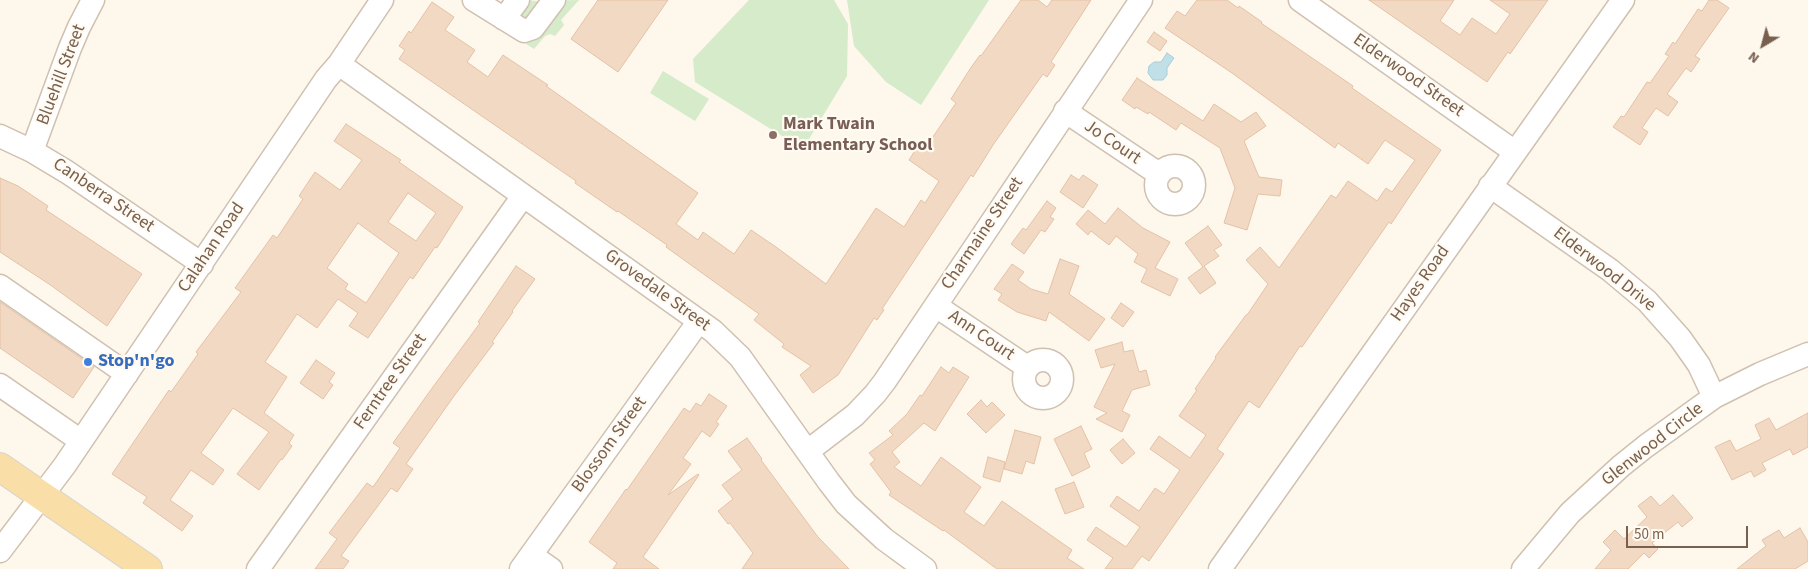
<!DOCTYPE html>
<style>
body{margin:0}
#map{position:relative;width:1808px;height:569px;overflow:hidden;background:#fdf7ec;font-family:"Source Sans 3",sans-serif}
canvas{display:block}
.north{position:absolute;left:1738px;top:20px;width:50px;height:50px;-webkit-text-stroke:4px #fffbf3;paint-order:stroke;rotate:217deg;font-size:14px;font-weight:700;line-height:20px;text-align:center;color:#79604e}
.north::after{content:'';display:block;margin:auto;width:18px;height:22px;background:#79604e;clip-path:polygon(50% 0,100% 100%,50% 72%,0 100%)}
.scale{position:absolute;left:1626px;top:526px;width:122px;height:22px;box-sizing:border-box;border:2px solid #79604e;border-top:0;padding-left:6px;font-size:15px;line-height:18px;white-space:nowrap;color:#79604e;-webkit-text-stroke:4px #fffbf3;paint-order:stroke}
</style>
<div id="map">
<canvas width="1808" height="569"></canvas>
<div class="north">N</div>
<div class="scale">50 m</div>
</div>
<script>
const c = document.querySelector('canvas').getContext('2d');
c.lineJoin = 'round';
function fillPath(path, color) { c.fillStyle = color; c.fill(path, 'evenodd'); }
const toPath = rows => new Path2D(rows.map(r => 'M' + r).join(''));
function strokePath(path, color, width, dash) { c.strokeStyle = color; c.lineWidth = width; c.lineCap = dash ? 'butt' : 'round'; c.setLineDash(dash || []); c.stroke(path); }
function write(font, color, halo, rows, align = 'center') {
  c.font = font + ' "Source Sans 3",sans-serif'; c.lineWidth = 4.5; c.setLineDash([]); c.textBaseline = 'middle'; c.strokeStyle = halo; c.fillStyle = color; for (const [text, x, y, turn = 0] of rows) {
    c.save(); c.translate(x, y); c.rotate((+turn || 0) * Math.PI / 180); c.textAlign = isNaN(turn) ? turn : align; if (halo) c.strokeText(text, 0, 0); c.fillText(text, 0, 0); c.restore();
  }
}
fillPath(toPath([
 [528,0,535,1,579,0,561,20,564,25,555,36,550,34,545,36,534,49,506,31],
 [749,0,834,0,848,24,847,76,803,149,695,82,693,59],
 [847,0,989,0,921,105,886,82,854,46],
 [663,71,709,99,695,121,650,93]
]), '#d5ebca');
const water = toPath([
 [1167,53,1174,58,1167,68,1167,75,1163,80,1153,80,1148,73,1149,66,1154,62,1161,62,1167,53]
]);
fillPath(water, '#c0dfe7');
strokePath(water, '#a6ced9', 1);
const building = toPath([
 [598,0,668,0,618,72,571,39,598,0],
 [1021,0,1038,0,1047,7,1052,0,1091,0,1051,62,1055,65,1047,77,1043,74,993,145,973,177,971,175,882,309,884,310,877,320,874,318,838,375,813,393,800,375,811,366,782,347,784,344,754,320,759,314,666,247,667,245,618,211,617,212,575,183,576,181,399,59,405,50,399,46,409,31,411,33,432,2,454,17,445,30,475,50,467,62,488,77,503,55,548,85,546,86,698,193,676,224,698,240,703,232,734,254,751,230,776,247,826,284,876,208,904,227,921,200,925,203,939,181,909,160,918,146,924,150,956,103,951,99,970,69,980,55,981,56,1021,0],
 [1197,0,1227,0,1238,8,1239,6,1262,22,1261,23,1353,86,1352,88,1441,150,1391,224,1389,222,1302,347,1300,346,1259,408,1249,401,1217,449,1224,454,1149,561,1142,556,1132,569,1105,569,1113,558,1087,540,1096,527,1126,547,1140,527,1110,506,1117,496,1139,511,1155,488,1164,494,1180,470,1150,449,1159,436,1190,458,1206,435,1179,416,1197,390,1195,389,1216,358,1215,357,1246,315,1247,315,1268,284,1246,260,1260,247,1279,268,1331,195,1336,198,1348,181,1377,201,1386,188,1392,192,1415,160,1385,140,1368,164,1338,143,1335,148,1232,73,1165,28,1177,11,1185,16,1197,0],
 [1369,0,1454,0,1440,21,1460,35,1472,18,1496,34,1510,14,1490,0,1548,0,1510,54,1508,52,1487,82,1369,0],
 [1709,0,1717,0,1729,8,1695,56,1700,59,1691,72,1686,68,1667,94,1678,102,1668,116,1656,108,1642,128,1648,132,1640,145,1613,127,1621,116,1624,117,1647,82,1650,83,1669,56,1665,54,1673,42,1675,44,1698,9,1702,11,1709,0],
 [1154,32,1167,41,1160,51,1147,42,1154,32],
 [1137,78,1203,121,1214,104,1241,122,1256,112,1266,126,1244,141,1259,177,1282,180,1280,196,1258,194,1247,230,1224,223,1235,188,1220,148,1181,123,1176,130,1149,112,1148,114,1136,107,1135,109,1122,100,1137,78],
 [346,124,401,160,399,162,463,207,437,248,435,247,413,279,410,277,368,338,349,326,358,313,338,299,317,328,297,314,265,362,287,377,264,413,294,435,289,443,292,446,282,460,281,459,259,490,237,474,269,432,233,408,201,453,224,470,213,485,191,470,170,500,193,516,182,531,143,503,147,497,112,474,169,390,171,392,198,354,196,352,241,292,235,288,273,235,277,238,303,199,299,196,315,172,340,190,362,160,334,141,346,124],
 [408,193,436,213,416,241,388,222,408,193],
 [358,223,399,253,366,303,345,289,348,284,327,268,358,223],
 [1071,175,1079,180,1083,175,1098,185,1083,208,1060,192,1071,175],
 [0,178,18,186,48,206,46,210,142,274,107,326,49,284,0,252,0,178],
 [1047,201,1056,208,1050,217,1054,219,1045,232,1041,230,1024,254,1011,244,1023,228,1026,230,1047,201],
 [1118,208,1143,228,1170,242,1155,268,1178,279,1170,296,1141,282,1147,269,1134,262,1138,254,1116,236,1109,245,1091,231,1088,235,1076,224,1088,210,1105,224,1118,208],
 [1208,226,1222,245,1214,250,1219,256,1204,266,1216,283,1200,294,1188,278,1203,267,1185,243,1208,226],
 [1060,259,1079,266,1069,294,1105,319,1089,341,1049,312,1046,321,1017,312,998,300,1002,294,994,289,1012,264,1024,272,1018,280,1031,289,1048,294,1060,259],
 [516,266,535,279,512,311,513,312,492,342,494,343,454,396,406,464,413,469,397,492,391,488,341,556,349,561,343,569,315,569,337,539,329,533,367,483,373,487,400,448,393,443,430,391,480,323,478,322,516,266],
 [0,302,94,367,73,398,0,348,0,302],
 [1121,303,1134,312,1123,327,1111,318,1121,303],
 [1122,342,1124,352,1133,350,1139,372,1146,370,1150,385,1132,390,1122,411,1130,415,1122,432,1096,419,1107,413,1094,407,1115,364,1101,368,1095,350,1122,342],
 [316,360,335,373,329,382,333,385,323,399,300,383,316,360],
 [941,367,949,373,953,367,969,377,935,431,924,423,892,452,900,462,894,467,921,486,941,457,981,487,964,512,984,526,1002,501,1072,550,1067,558,1084,569,997,569,944,530,943,531,889,495,891,492,870,464,875,460,869,453,893,435,889,431,907,414,920,395,922,396,941,367],
 [709,394,727,406,716,422,719,424,710,437,702,431,683,458,691,464,668,495,698,474,699,475,643,557,659,569,613,569,617,563,589,542,626,489,627,490,684,408,690,412,696,403,701,406,709,394],
 [981,400,987,407,992,402,1005,415,986,433,967,414,981,400],
 [1808,413,1808,447,1793,455,1790,449,1762,463,1766,470,1754,477,1751,471,1732,480,1715,447,1730,440,1736,451,1761,439,1755,425,1769,418,1776,430,1808,413],
 [1081,426,1092,449,1084,453,1090,467,1072,476,1054,439,1081,426],
 [1015,430,1041,437,1034,464,1026,461,1022,474,1004,469,1015,430],
 [747,438,762,459,761,460,818,537,849,569,742,569,753,553,730,523,728,524,718,511,733,499,722,485,742,470,728,451,747,438],
 [1123,439,1135,453,1122,464,1110,450,1123,439],
 [988,457,1005,462,1000,482,983,477,988,457],
 [1074,482,1084,507,1065,514,1055,489,1074,482],
 [1673,495,1693,518,1682,527,1678,522,1652,543,1658,549,1649,558,1644,553,1628,569,1595,569,1611,550,1603,542,1615,530,1624,539,1647,517,1638,506,1651,496,1660,506,1673,495],
 [1800,528,1808,542,1808,561,1795,569,1737,569,1766,546,1762,540,1779,530,1784,538,1800,528]
]);
fillPath(building, '#f2d9c4');
strokePath(building, '#e5c1a4', 1);
const minor = toPath([
 [474,0,524,31,533,28,554,0],
 [1300,0,1515,152],
 [504,19,518,0],
 [339,64,713,331,740,357,829,482,846,504,884,539,925,569],
 [1065,111,1159,174],
 [0,136,32,151,67,172,202,264],
 [32,151,70,48,79,27,93,0],
 '1156 185a19 19 0 1 1 38 0a19 19 0 1 1-38 0Z',
 [1490,186,1610,270,1647,301,1680,338,1699,365,1714,397],
 [0,286,127,374],
 [936,306,1027,367],
 '1024 379a19 19 0 1 1 38 0a19 19 0 1 1-38 0Z',
 [0,385,81,441],
 [808,451,855,415,875,394,885,381,1141,0],
 [0,551,65,465,326,79,339,64,382,0],
 [531,555,551,569],
 [258,569,523,196],
 [521,569,699,321],
 [1220,569,1623,0],
 [1523,569,1570,513,1621,466,1646,446,1714,397,1760,374,1808,354]
]);
const major = toPath([
 [0,467,148,569]
]);
strokePath(minor, '#d0c0b0', 25);
strokePath(major, '#d9d2cd', 30);
strokePath(minor, '#fff', 22);
strokePath(major, '#f9dfa7', 28);
for (const [x, y, r, color] of [
 [773,135,5,"#8d6e63"],
 [88,362,5,"#3f7fe0"]
]) { const dot = new Path2D(); dot.arc(x, y, r, 0, 2 * Math.PI); c.fillStyle = color; c.fill(dot); strokePath(dot, '#fffbf3', 2); }
write('18px', '#79604e', '#fffbf3', [
 ["Bluehill Street",62,75,-69],
 ["Elderwood Street",1408,76,35],
 ["Jo Court",1112,143,34],
 ["Canberra Street",103,196,34],
 ["Charmaine Street",983,234,-56],
 ["Calahan Road",212,248,-56],
 ["Elderwood Drive",1604,270,38],
 ["Hayes Road",1421,284,-55],
 ["Grovedale Street",657,291,36],
 ["Ann Court",981,336,34],
 ["Ferntree Street",391,382,-55],
 ["Blossom Street",610,445,-54],
 ["Glenwood Circle",1653,445,-38]
]);
write('bold 18px', '#785e54', '#fffbf3', [
 ["Mark Twain",783,125],
 ["Elementary School",783,146]
], 'left');
write('bold 18px', '#366cbe', '#fffbf3', [
 ["Stop'n'go",98,362]
], 'left');
</script>
